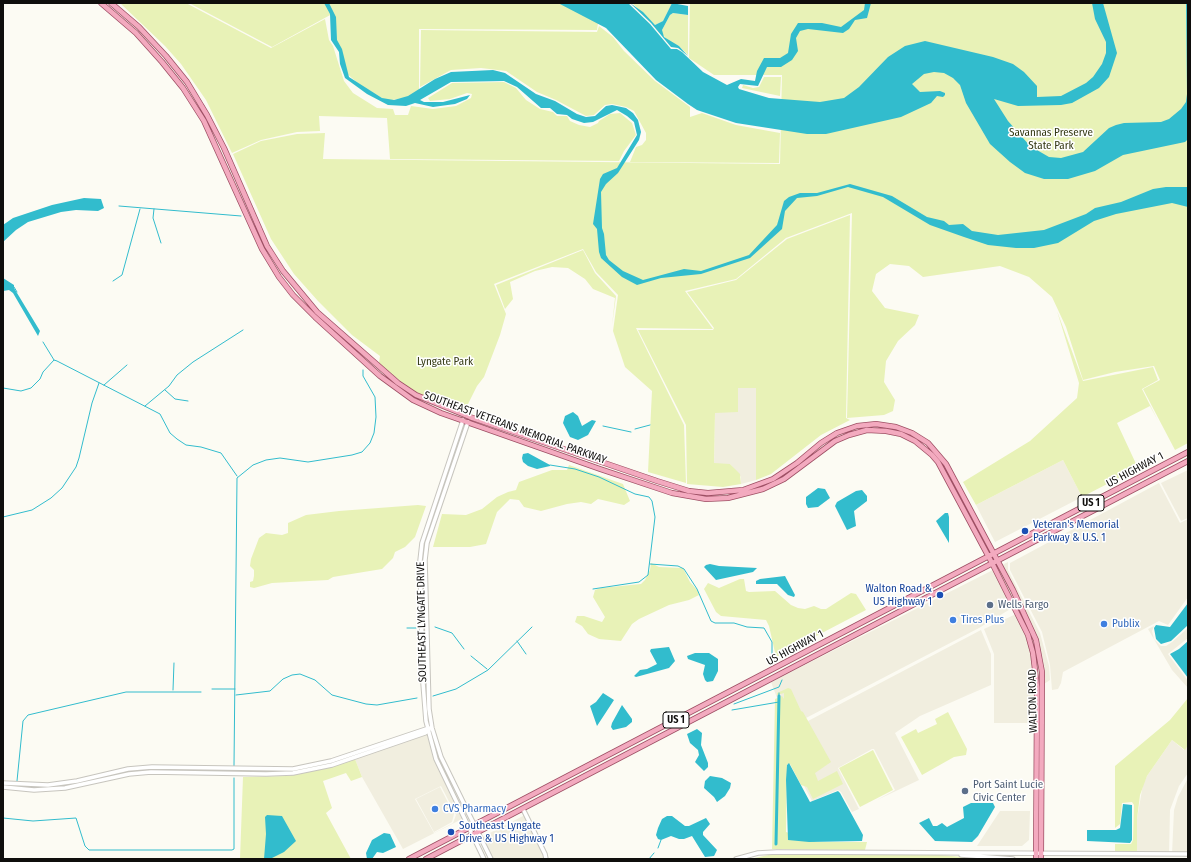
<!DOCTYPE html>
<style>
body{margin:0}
#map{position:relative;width:1191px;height:862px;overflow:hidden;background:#fcfbf3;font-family:"Fira Sans Condensed",sans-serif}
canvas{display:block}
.frame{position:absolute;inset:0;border:4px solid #0f0e0c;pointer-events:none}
</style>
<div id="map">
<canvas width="1191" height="862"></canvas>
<div class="frame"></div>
</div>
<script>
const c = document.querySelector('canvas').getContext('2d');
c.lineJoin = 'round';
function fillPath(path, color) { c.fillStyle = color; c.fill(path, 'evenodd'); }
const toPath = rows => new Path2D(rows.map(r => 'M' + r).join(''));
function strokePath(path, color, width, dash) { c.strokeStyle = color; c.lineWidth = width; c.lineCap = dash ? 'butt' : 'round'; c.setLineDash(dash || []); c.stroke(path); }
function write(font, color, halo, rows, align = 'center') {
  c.font = font + ' "Fira Sans Condensed",sans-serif'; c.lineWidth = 3; c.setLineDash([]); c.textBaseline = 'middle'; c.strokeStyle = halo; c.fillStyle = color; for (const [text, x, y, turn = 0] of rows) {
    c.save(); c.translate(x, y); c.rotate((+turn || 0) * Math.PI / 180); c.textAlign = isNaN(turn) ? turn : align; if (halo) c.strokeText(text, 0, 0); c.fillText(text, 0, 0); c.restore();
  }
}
fillPath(toPath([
 [738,388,756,388,756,480,741,484,741,477,730,464,714,464,715,413],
 [1063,460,1082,497,995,542,976,505],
 [1188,470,1188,518,1181,521,1161,483],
 [1159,483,1180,523,1188,519,1188,597,1168,625,1159,621,1063,672,1061,683,1058,689,1052,690,1050,665,1042,632,1010,570,1010,563],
 [1008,562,1008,570,1040,633,1049,666,1050,680,1044,684,1043,660,1033,627,1002,565],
 [1000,566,1030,627,1038,658,1041,681,1041,723,1038,723,1039,687,1035,653,996,568],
 [993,570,1012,608,979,628,806,718,808,721,981,630,991,654,991,685,920,716,895,733,919,780,877,800,895,790,874,749,872,749,838,768,859,809,852,812,841,792,838,790,812,801,792,763,780,756,782,697,777,698,771,682],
 [1016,614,1026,636,1031,653,1035,687,1035,723,994,723,994,654,984,629],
 [1154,626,1152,631,1154,639,1161,646,1166,646,1172,642,1188,628,1188,638,1168,654,1188,681,1188,688,1172,670,1148,629],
 [427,734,434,760,462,819,403,849,362,777,355,759],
 [441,786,456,815,453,823,434,833,415,799],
 [1172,740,1184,750,1188,745,1188,773,1179,786,1170,810,1169,854,1137,853,1137,819,1143,784,1147,776],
 [1188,778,1188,853,1172,854,1174,810,1178,797],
 [440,787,454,814,452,822,434,832,416,799],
 [1000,811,1030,811,1029,840,1022,846,977,846],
 [525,815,544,854,544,859,492,859,482,837]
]), '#f1eedf');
fillPath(toPath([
 [120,3,186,3,271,48,325,19,329,40,333,46,344,81,353,93,377,108,393,109,395,115,408,115,411,106,433,109,456,106,471,98,472,94,467,93,450,99,430,101,428,98,452,83,504,82,516,88,526,100,540,109,553,112,557,116,567,116,570,121,579,125,590,127,598,123,599,121,610,114,620,113,632,123,636,135,624,151,619,161,390,159,387,118,319,116,320,131,297,132,261,140,232,153,206,100,181,64,165,46],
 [189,3,601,3,597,30,419,29,419,95,387,101,360,85,345,72,335,38,332,14,272,47],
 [632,3,672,3,663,21,655,25],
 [690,3,1188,3,1188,443,1175,450,1143,389,1160,380,1154,366,1115,372,1083,380,1066,327,1052,297,1029,277,1000,266,923,277,909,266,890,264,876,274,872,291,885,308,919,315,915,325,898,341,886,361,884,382,895,400,893,411,884,415,847,418,852,213,786,238,736,279,685,291,713,329,636,328,684,425,686,483,648,472,652,391,625,367,613,331,618,295,596,272,583,249,494,284,506,314,500,335,484,377,477,386,464,412,427,398,407,387,379,363,380,356,352,335,318,301,294,274,271,239,233,154,261,141,297,134,325,133,323,159,780,164,782,75,714,75,689,58],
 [673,13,688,15,688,55,679,46,668,41,662,34,662,30,670,15],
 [599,26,613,37,624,51,655,81,690,107,690,117,702,113,736,125,780,133,779,163,630,162,636,147,642,145,646,140,646,133,634,111,626,107,612,104,605,105,594,115,586,116,556,100,537,92,506,71,481,68,451,70,420,87,421,30,597,32],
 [764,77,781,77,780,96,742,88,743,85,753,88,759,87],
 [850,215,846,418,850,420,821,435,771,474,756,480,756,388,738,388,738,412,715,413,714,463,730,464,740,474,741,484,723,487,687,484,686,425,638,330,713,330,714,328,687,292,736,280,787,239],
 [583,250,595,273,616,296,612,326,615,298,593,289,585,279,568,268,552,267,535,271,510,282,513,299,505,309,496,285],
 [1057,311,1083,381,1153,367,1158,380,1142,389,1158,421,1150,406,1117,423,1138,468,1082,497,1063,460,976,505,963,482,1030,441,1077,398,1079,383],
 [569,465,623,484,630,501,624,505,598,499,591,504,581,502,567,504,541,511,524,507,519,500,510,499,497,512,486,544,470,547,433,547,442,514,466,515,482,509,497,497,508,492,516,490,519,482,552,470,567,470],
 [418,505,426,506,415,537,405,547,395,552,393,558,382,569,333,577,328,580,272,583,254,588,250,587,250,582,253,581,254,576,254,570,250,566,251,559,259,538,266,533,282,535,288,533,288,523,306,515,339,511],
 [651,563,659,567,683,568,690,582,698,591,699,595,689,600,669,605,639,619,632,624,621,641,599,639,588,634,582,626,575,622,577,616,584,616,602,622,605,617,593,597,595,590,601,588,641,584,645,580,650,570],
 [740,579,744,579,746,591,749,592,775,591,791,605,798,608,805,609,814,606,821,609,826,609,851,593,856,594,866,610,776,657,769,626,766,620,721,616,716,612,704,589,708,583,719,588],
 [788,688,791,689,801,711,803,712,831,762,815,773,818,781,837,771,843,784,813,799,807,787,801,785,790,764,787,764,786,832,817,842,867,842,865,850,772,849,775,699,782,696,784,699,784,693,777,695,777,693],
 [1188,698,1188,745,1185,750,1172,740,1147,776,1140,795,1137,819,1137,853,1115,853,1115,844,1131,844,1133,840,1134,805,1132,802,1122,803,1120,824,1115,828,1115,766,1170,720],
 [948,712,967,749,966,755,954,757,922,775,901,737,916,729,918,733,937,724,935,719],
 [873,750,893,790,860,807,839,768],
 [355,759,362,777,351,781,346,773,323,781,332,808,326,813,351,859,240,859,243,777,287,776,332,767],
 [794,853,940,855,985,859,750,859,773,854]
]), '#e8f2b7');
fillPath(toPath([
 [324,3,329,3,336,17,337,40,342,49,349,77,382,98,394,100,408,96,435,79,451,72,493,70,505,73,536,94,555,101,577,114,586,117,595,116,606,106,612,105,626,108,633,113,638,120,641,132,639,140,618,173,606,184,601,192,602,228,604,234,606,255,609,260,623,271,643,280,684,269,701,271,749,255,777,225,784,201,789,197,800,193,817,193,850,184,892,196,927,217,944,221,949,225,963,224,972,231,998,235,1044,230,1086,214,1095,208,1121,202,1153,189,1166,187,1188,187,1188,207,1172,203,1116,214,1094,221,1058,243,1034,248,1016,248,988,245,964,237,930,225,883,197,848,187,817,196,797,198,785,211,782,229,750,258,701,274,661,278,637,285,622,277,601,258,599,252,597,229,593,224,600,179,603,174,617,168,637,135,634,122,627,116,617,110,593,122,584,123,572,119,567,115,557,114,550,108,541,108,517,87,504,81,451,82,420,100,424,102,443,102,470,95,467,99,455,104,433,107,415,103,406,106,388,105,367,94,345,78,340,64,339,52,331,40,330,14],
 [558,3,628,3,650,24,671,49,677,49,682,52,703,72,727,85,741,79,755,81,757,71,764,58,780,58,788,53,791,34,798,23,822,23,841,27,864,10,865,3,871,3,867,18,855,20,849,29,843,33,808,29,800,31,796,38,798,51,792,60,781,67,767,67,758,86,740,84,738,87,739,89,769,98,820,102,844,98,859,87,888,57,905,46,925,41,993,57,1013,64,1024,72,1037,86,1037,97,1061,96,1086,83,1093,77,1102,64,1106,53,1106,42,1095,19,1092,3,1103,3,1117,53,1109,77,1099,88,1072,103,1061,105,1018,106,994,99,1008,121,1030,146,1049,157,1061,158,1083,152,1109,128,1116,125,1124,123,1161,122,1169,119,1181,109,1186,102,1187,94,1186,3,1188,3,1188,139,1185,142,1123,155,1095,171,1068,179,1044,179,1025,173,1010,162,990,144,966,103,960,85,953,78,944,73,934,72,924,74,912,84,920,92,940,91,945,93,945,95,943,97,937,96,931,103,901,117,826,134,807,134,736,123,697,110,688,104,656,80,606,28],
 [630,3,643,12,655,25,663,21,672,3,688,6,688,15,673,13,670,15,662,30,664,37,679,46,688,56,678,48,671,47,651,23],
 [84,198,101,199,104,208,98,211,76,210,61,212,28,222,16,230,3,242,3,225,13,218,52,205],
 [3,278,14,285,14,288,40,331,38,336,13,293,9,290,3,291],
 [573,412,578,416,582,426,592,420,596,421,588,435,578,440,570,437,563,423,565,416],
 [528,453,550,465,550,466,537,469,528,466,523,462,522,458,523,454],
 [818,488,825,489,830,498,818,507,808,508,806,504,806,497],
 [862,490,867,496,867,501,854,511,856,526,847,530,835,506,837,502,856,491],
 [945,513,948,513,949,517,949,543,936,521],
 [710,564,719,566,757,568,753,572,716,580,704,567,706,565],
 [785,576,795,595,794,597,788,595,777,584,756,584,756,581,760,579],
 [1188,603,1188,625,1171,641,1161,644,1156,639,1154,628,1156,625,1170,627],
 [1188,641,1188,678,1170,654,1179,649],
 [669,647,675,661,669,668,636,677,634,676,640,670,647,669,657,664,650,651,651,649],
 [695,653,709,653,718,659,718,671,713,681,707,682,705,680,703,674,705,665,688,659,687,656],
 [603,693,614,700,597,726,590,706,596,702],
 [622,705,632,719,632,722,626,727,613,730,611,727,612,723],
 [697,729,702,733,701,745,708,763,708,767,704,771,695,762,699,755,698,750,690,743,687,734],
 [789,763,810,802,838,791,840,793,863,835,862,841,809,842,788,840,786,780,787,765],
 [710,776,722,778,731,783,730,788,725,796,717,802,714,797,704,788,705,781],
 [971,803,993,803,995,807,978,836,972,842,935,841,919,823,929,818,933,826,937,826,942,823,947,827,964,818,963,807],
 [1123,804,1132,805,1132,840,1130,843,1087,841,1087,830,1116,830,1120,828],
 [267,815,282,816,296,841,284,852,270,859,264,859,266,834,265,817],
 [667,816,672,816,685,826,689,826,706,818,710,824,703,832,703,835,717,850,714,856,705,857,692,836,684,839,679,839,671,836,661,840,658,839,656,835,658,828,662,819],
 [384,833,390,834,396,847,383,853,377,852,372,859,367,859,366,853,372,840]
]), '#32bccd');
strokePath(toPath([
 [119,206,241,216],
 [154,209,153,218,161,243],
 [113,281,122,275,140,209],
 [14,287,17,292],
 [43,342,54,360],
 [104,385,127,365],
 [3,388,21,391,31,388,40,379,43,372,54,360,57,361,160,414,170,433,177,439,186,445,201,447,221,453,237,476],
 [165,390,175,399,188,401],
 [145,406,169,386,177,375,193,362,243,330],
 [603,426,631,432],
 [635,429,650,425],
 [550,465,575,469,599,477,635,494,649,497,652,501,655,517,648,575,639,582,593,589],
 [3,517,32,510,51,498,62,488,76,467,79,458,92,403,99,383],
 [650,564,678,566,684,569,697,589,711,621,715,623,734,623,747,627,764,628,772,642,772,661],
 [435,627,452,633,464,649],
 [407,628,416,628],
 [517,641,526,654],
 [471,656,487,669],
 [212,689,235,689],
 [173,690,174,663],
 [779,693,779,696],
 [236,695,270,691,283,679,292,675,300,674,315,680,332,695,366,704,377,705,417,698],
 [433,696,456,689,488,670,532,627],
 [734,704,779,687,782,680],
 [732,710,779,702],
 [234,766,237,478,253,465,266,460,280,458,308,462,352,455,362,452,370,443,374,433,376,417,375,397,363,376,363,370],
 [17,781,23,721,28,715,126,692,201,692],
 [3,818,33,821,76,818,85,846,89,850,232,850,234,849,234,778],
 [658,848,661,840],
 [649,859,654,853]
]), '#32bccd', 1);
strokePath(toPath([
 [776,844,779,696]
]), '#32bccd', 3);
const minor = toPath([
 [463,420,422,543,420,561,423,683,426,721,436,759,484,859],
 [468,422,427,543,425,560,429,709,432,728,441,757,491,859],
 [3,783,48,785,77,781,128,769,152,767,293,769,331,761,429,728],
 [3,787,34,790,65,788,129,774,151,772,266,774,293,773,332,765,425,733,429,730],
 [523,809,545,854,546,859],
 [961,855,1013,859],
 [736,859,758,853,777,852,1188,854]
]);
const major = toPath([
 [101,3,136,33,162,62,183,88,204,121,262,249,279,277,293,295,315,317,380,376,413,400,441,413,600,469,672,493,706,499,728,498,763,489,784,479,835,441,849,435,867,430,886,431,901,434,915,441,932,455,938,462,992,563,1028,635,1033,653,1037,687,1036,859],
 [111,3,139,27,166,56,187,82,207,115,224,148,267,246,283,271,317,312,398,383,416,395,470,417,657,481,689,491,708,493,743,490,773,479,797,463,821,443,837,433,857,426,876,424,896,427,912,433,928,443,946,464,1013,590,1036,640,1042,672,1041,859],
 [409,859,1188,452],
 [426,859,1188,461]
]);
strokePath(minor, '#c7c5be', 5.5);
strokePath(major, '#9e4f64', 6);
strokePath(minor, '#fff', 3.5);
strokePath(major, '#f3aabf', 4.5);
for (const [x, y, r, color] of [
 [1025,531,4,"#1a4fb4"],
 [940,595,4,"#1a4fb4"],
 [990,605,4,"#5c6f8a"],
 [953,620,4,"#3f7fe0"],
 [1104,624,4,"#3f7fe0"],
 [965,791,4,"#5c6f8a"],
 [435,809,4,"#3f7fe0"],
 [451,832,4,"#1a4fb4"]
]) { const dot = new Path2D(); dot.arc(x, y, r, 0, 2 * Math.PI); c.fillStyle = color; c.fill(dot); strokePath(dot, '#fff', 1.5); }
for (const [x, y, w] of [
 [1091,503,26],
 [676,720,26]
]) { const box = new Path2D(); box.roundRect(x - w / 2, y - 8, w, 16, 3); c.fillStyle = '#fff'; c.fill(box); strokePath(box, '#0f0e0c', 1); }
write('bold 10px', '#0f0e0c', null, [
 ["US 1",1091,503],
 ["US 1",676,720]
]);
write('11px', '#343913', '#fff', [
 ["Savannas Preserve",1051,133],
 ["State Park",1051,146],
 ["Lyngate Park",445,362]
]);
write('11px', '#0f0e0c', '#fff', [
 ["SOUTHEAST VETERANS MEMORIAL PARKWAY",515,428,20],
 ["US HIGHWAY 1",1135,470,-28],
 ["SOUTHEAST LYNGATE DRIVE",422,622,-91],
 ["US HIGHWAY 1",795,648,-28],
 ["WALTON ROAD",1033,701,-91]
]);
write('11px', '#164399', '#fff', [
 ["Veteran's Memorial",1033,525],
 ["Parkway & U.S. 1",1033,538],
 ["Walton Road &",932,589,"right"],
 ["US Highway 1",932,602,"right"],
 ["Southeast Lyngate",459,826],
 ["Drive & US Highway 1",459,839]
], 'left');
write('11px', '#4e5e75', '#fff', [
 ["Wells Fargo",998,605],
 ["Port Saint Lucie",973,785],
 ["Civic Center",973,798]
], 'left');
write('11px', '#366cbe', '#fff', [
 ["Tires Plus",961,620],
 ["Publix",1112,624],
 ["CVS Pharmacy",443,809]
], 'left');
</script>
